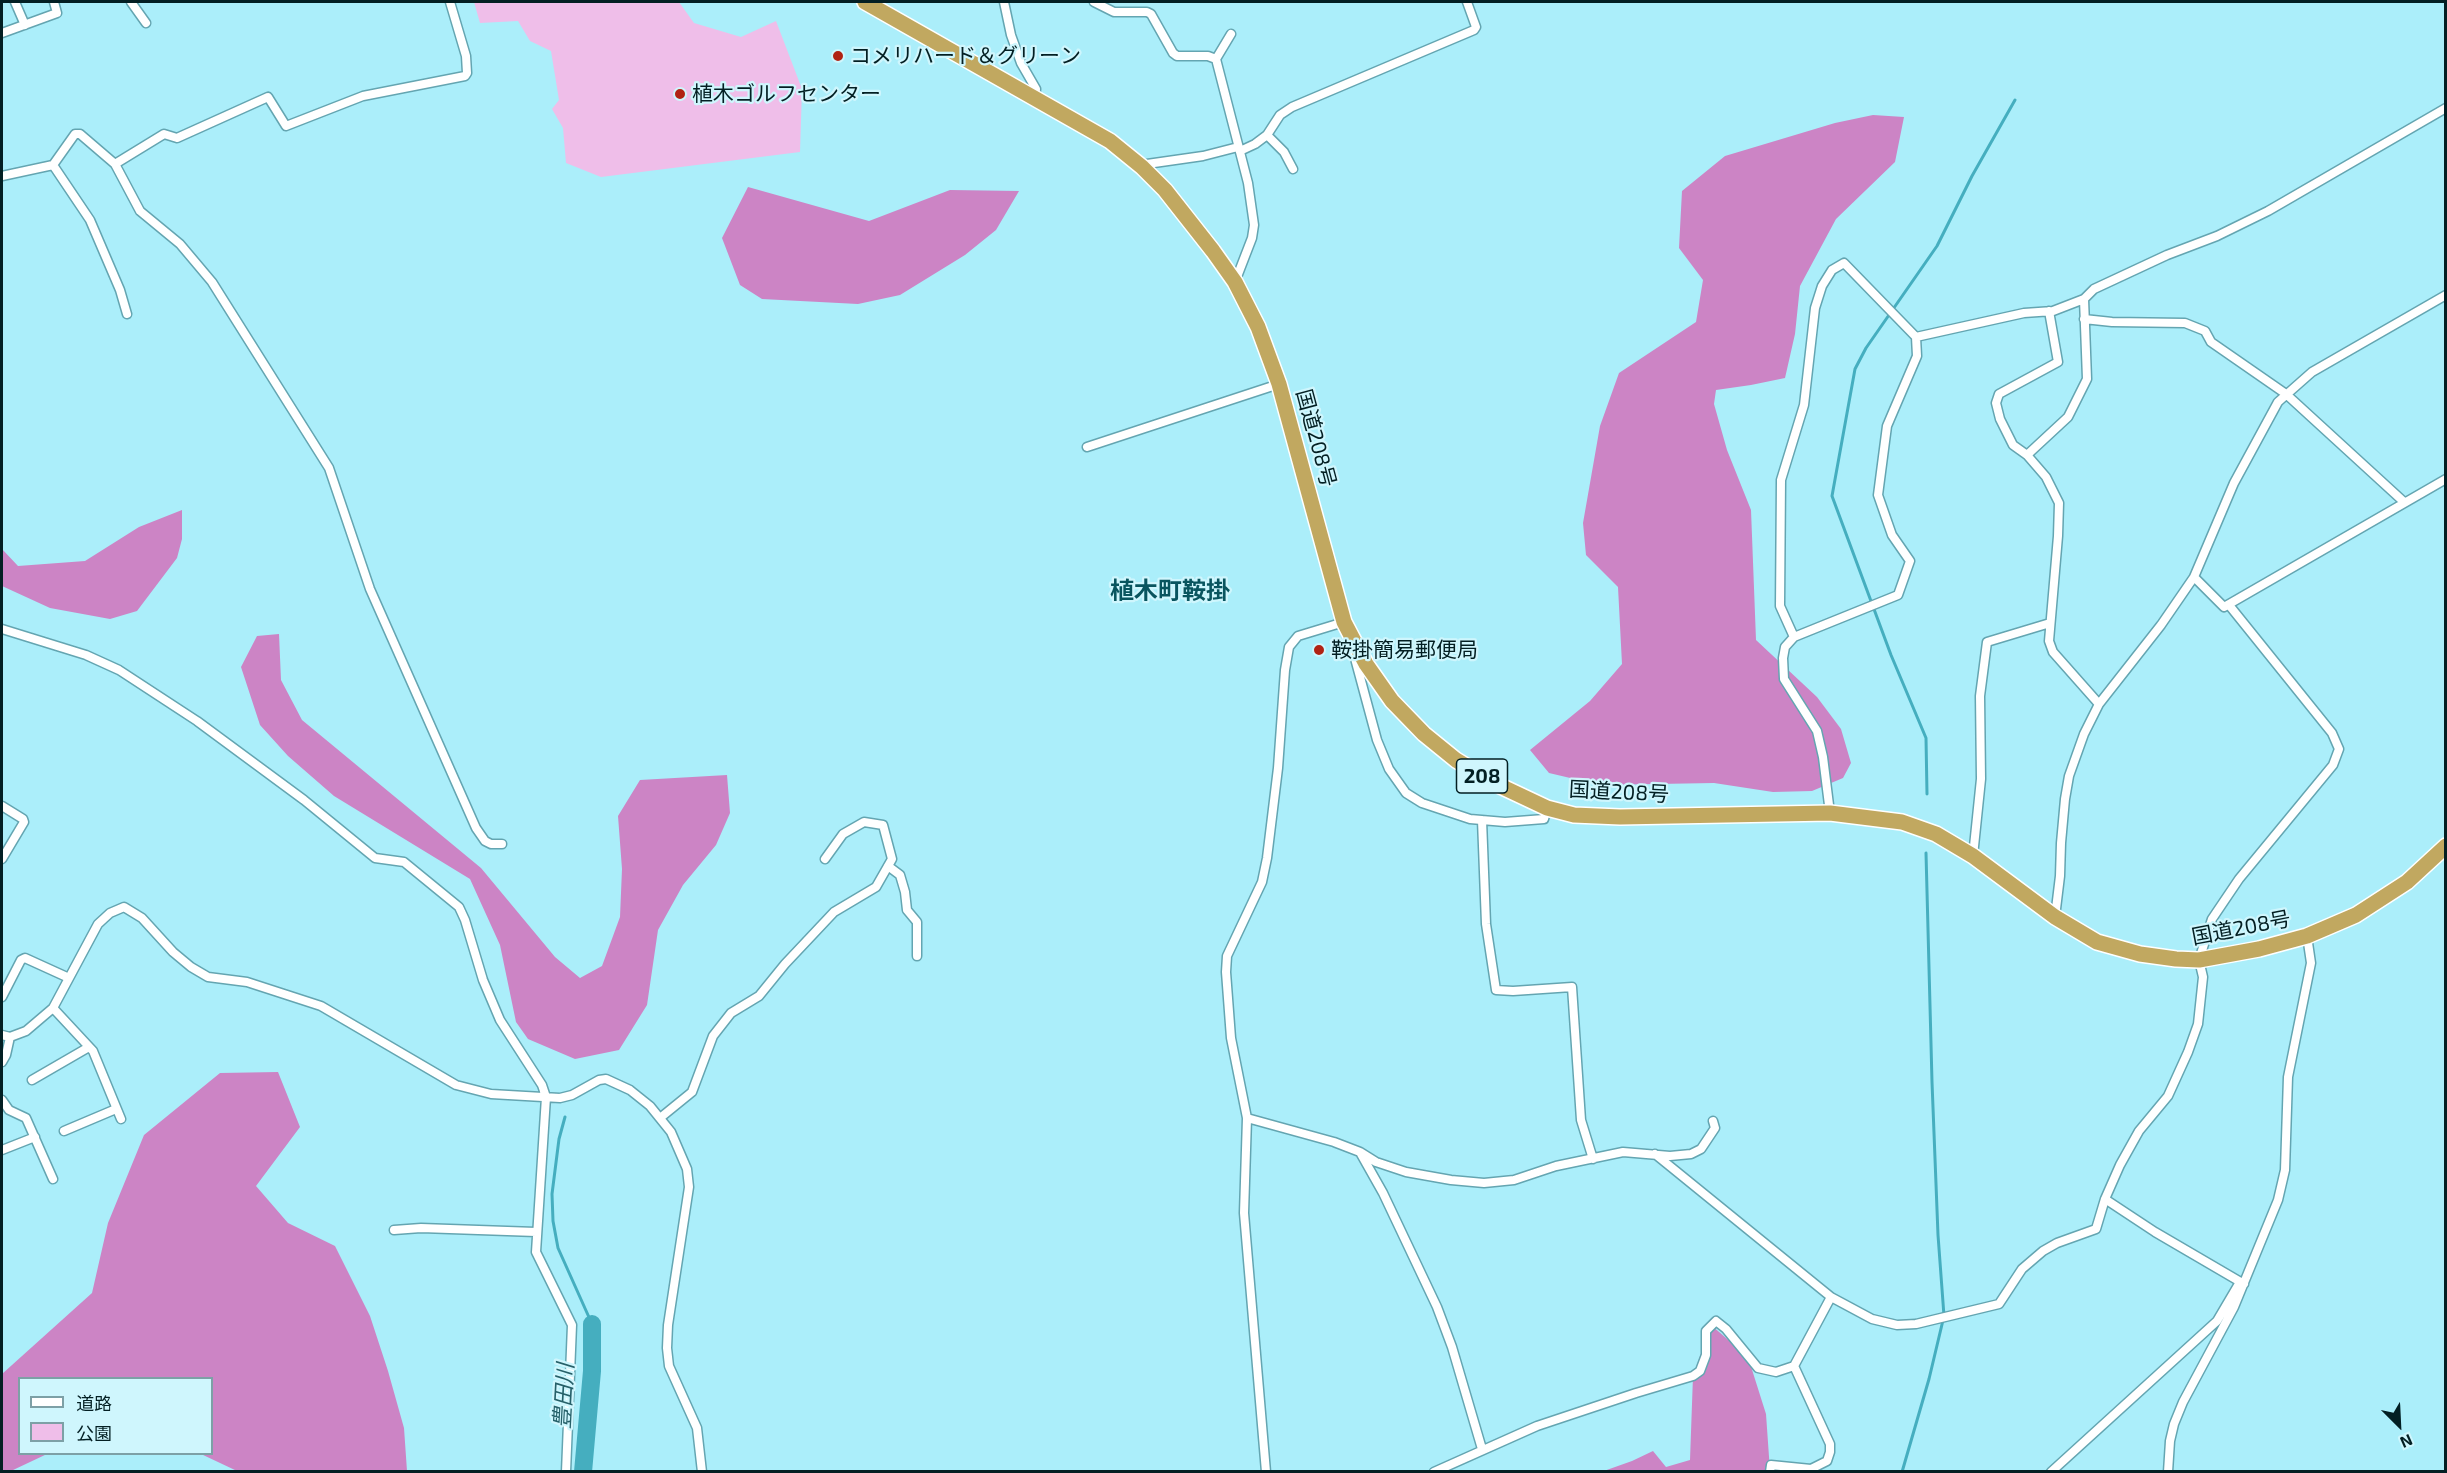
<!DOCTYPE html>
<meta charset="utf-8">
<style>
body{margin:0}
#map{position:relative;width:2447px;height:1473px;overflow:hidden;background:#abeefa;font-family:"Exo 2","Noto Sans JP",sans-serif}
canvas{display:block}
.frame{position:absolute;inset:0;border:3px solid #031f23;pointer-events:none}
.legend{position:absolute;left:18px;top:1377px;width:195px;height:78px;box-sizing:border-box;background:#cff6fd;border:2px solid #7da0a6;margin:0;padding:8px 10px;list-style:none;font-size:18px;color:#031f23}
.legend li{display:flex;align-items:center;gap:12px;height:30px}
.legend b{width:30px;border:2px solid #7da0a6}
.north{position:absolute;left:2369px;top:1395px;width:60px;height:60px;-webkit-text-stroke:4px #cff6fd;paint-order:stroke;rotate:156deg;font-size:16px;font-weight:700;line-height:24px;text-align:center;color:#031f23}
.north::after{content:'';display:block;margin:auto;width:21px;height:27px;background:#031f23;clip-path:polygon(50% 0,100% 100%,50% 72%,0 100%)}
</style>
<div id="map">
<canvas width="2447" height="1473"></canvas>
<div class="frame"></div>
<ul class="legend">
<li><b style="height:8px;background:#fff"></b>道路</li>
<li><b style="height:16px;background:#efbee9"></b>公園</li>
</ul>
<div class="north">N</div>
</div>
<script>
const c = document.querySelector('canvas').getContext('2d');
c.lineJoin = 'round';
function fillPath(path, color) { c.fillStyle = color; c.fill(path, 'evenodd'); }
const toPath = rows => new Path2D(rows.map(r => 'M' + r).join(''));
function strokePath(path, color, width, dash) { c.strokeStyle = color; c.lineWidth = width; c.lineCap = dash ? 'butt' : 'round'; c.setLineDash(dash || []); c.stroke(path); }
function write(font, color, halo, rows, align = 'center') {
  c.font = font + ' "Exo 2","Noto Sans JP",sans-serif'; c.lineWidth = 4.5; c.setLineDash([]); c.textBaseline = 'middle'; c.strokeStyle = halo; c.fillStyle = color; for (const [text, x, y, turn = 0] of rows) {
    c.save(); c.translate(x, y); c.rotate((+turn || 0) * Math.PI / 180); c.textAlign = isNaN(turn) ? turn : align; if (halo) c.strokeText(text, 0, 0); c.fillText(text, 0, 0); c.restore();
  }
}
fillPath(toPath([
 [474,2,679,2,694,23,741,37,776,21,802,89,800,152,601,177,566,163,563,128,552,109,559,100,551,51,530,41,518,21,480,23]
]), '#efbee9');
fillPath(toPath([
 [1873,115,1904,117,1895,162,1836,219,1800,286,1795,334,1785,378,1751,385,1716,390,1714,404,1727,450,1751,510,1756,640,1817,697,1841,729,1851,763,1843,778,1812,791,1773,792,1714,783,1600,785,1549,773,1530,750,1590,701,1622,664,1618,587,1586,555,1583,523,1600,426,1619,373,1696,322,1703,280,1679,248,1682,191,1725,156,1835,123],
 [748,187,869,221,950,190,1019,191,996,230,965,255,900,295,858,304,762,299,740,285,722,238],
 [182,510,182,539,177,558,137,611,110,619,50,608,2,586,2,549,18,566,85,561,139,527],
 [279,634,281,680,302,720,481,868,555,957,580,978,602,966,620,917,622,869,618,816,640,780,727,775,730,813,716,845,683,885,658,930,647,1005,619,1050,575,1059,528,1039,516,1022,500,945,470,879,334,796,288,756,260,725,241,667,257,636],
 [278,1072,300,1127,256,1186,288,1223,335,1246,370,1316,388,1371,404,1428,407,1471,237,1471,201,1454,212,1454,212,1378,20,1378,20,1454,47,1454,11,1471,2,1471,2,1374,92,1293,108,1223,144,1135,220,1073],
 [1711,1325,1748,1357,1766,1414,1770,1471,1601,1472,1632,1461,1653,1451,1666,1467,1690,1460,1693,1376]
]), '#cc84c5');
strokePath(toPath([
 [1927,794,1926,738,1891,655,1832,496,1855,369,1866,348,1937,246,1972,176,2015,100],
 [565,1117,559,1139,552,1194,553,1221,558,1248,592,1324],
 [1902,1472,1929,1379,1944,1316,1938,1235,1932,1082,1926,853]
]), '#45aebf', 3);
strokePath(toPath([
 [583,1472,592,1371,592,1324]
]), '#45aebf', 18);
const street = toPath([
 [15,2,25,25],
 [131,2,146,23],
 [1004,2,1011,35,1021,63,1036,89,1035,99],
 [1094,2,1114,12,1147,12,1151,14,1173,53,1177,56,1208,56,1216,59],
 [2,33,57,13,54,2],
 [1231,34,1216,59,1248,183,1254,225,1252,238,1235,282],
 [1267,135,1280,115,1292,107,1474,30,1476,27,1467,2],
 [1240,151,1255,144,1267,135,1284,152,1293,169],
 [115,164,164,134,177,138,268,97,286,126,363,96,465,76,467,73,466,56,450,2],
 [53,165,90,220,120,290,127,314],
 [1142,167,1147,164,1203,156,1238,147],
 [2,176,53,165,75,134,80,134,115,164,140,211,180,244,212,282,329,468,370,589,476,828,485,841,491,844,502,844],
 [2084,299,2087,379,2068,417,2027,455,2046,477,2059,503,2058,536,2049,641,2053,652,2099,704],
 [2084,319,2112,322,2185,323,2205,331,2211,342,2286,394,2404,502],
 [1916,337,2024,313,2053,311,2084,299,2094,289,2167,255,2217,236,2268,211,2446,108],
 [1087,447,1279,384],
 [2027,455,2013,445,2000,419,1996,403,1999,394,2058,362,2049,311],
 [2194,577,2224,607,2446,479],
 [2,629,86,655,119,670,197,721,304,800,375,858,404,862,459,907,465,920,483,980,500,1020,542,1085,546,1097,536,1252,572,1325,566,1472],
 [1794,637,1780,606,1781,480,1804,405,1815,308,1822,286,1832,270,1844,263,1916,337,1917,356,1887,426,1878,495,1892,535,1910,561,1898,595,1794,637,1785,647,1783,658,1784,679,1817,731,1823,757,1830,813],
 [1353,651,1377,740,1389,769,1406,793,1422,803,1470,819,1505,822,1544,819,1547,808],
 [2,806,23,819,24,822,2,859],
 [1482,820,1486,924,1496,990,1513,991,1572,987,1581,1120,1593,1159],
 [1973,856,1981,779,1980,696,1987,642,2050,623],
 [888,866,900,875,905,892,907,910,917,922,917,956],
 [2055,917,2060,876,2061,843,2065,799,2069,776,2084,734,2099,704,2161,625,2194,577,2234,483,2278,402,2312,372,2446,295],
 [2,997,21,960,25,958,69,978],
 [53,1008,93,1051,121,1119],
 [2,1035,10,1037,26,1031,53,1008,98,924,110,913,124,907,142,918,173,952,191,967,208,977,247,982,321,1006,456,1085,491,1094,560,1098,572,1095,599,1080,606,1079,630,1090,650,1106,671,1132,687,1169,689,1187,668,1325,667,1348,669,1366,697,1428,702,1472],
 [2,1062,6,1055,10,1037],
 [32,1080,89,1047],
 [2,1100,9,1110,26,1118,53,1179],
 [660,1118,692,1092,713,1036,731,1013,759,996,785,964,834,912,876,887,892,859,883,825,864,822,843,834,825,859],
 [1247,1118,1334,1142,1360,1152,1376,1162,1406,1172,1451,1180,1484,1183,1514,1180,1556,1166,1623,1152,1670,1156,1691,1154,1701,1149,1715,1128,1713,1121],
 [64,1131,116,1109],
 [2,1150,35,1137],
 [1361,1154,1383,1193,1437,1307,1452,1347,1482,1449],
 [1655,1154,1831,1297,1872,1319,1897,1325,1916,1324,1999,1304,2022,1269,2043,1251,2057,1243,2096,1229,2105,1199,2120,1165,2139,1131,2168,1096,2188,1052,2198,1024,2203,977,2199,960,2212,919,2239,879,2333,765,2339,749,2332,733,2229,605],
 [2105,1199,2155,1232,2244,1284],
 [394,1230,421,1228,536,1232],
 [1266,1472,1244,1213,1247,1118,1231,1038,1226,972,1227,956,1262,882,1267,858,1278,768,1285,670,1289,647,1298,636,1344,622,1344,624],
 [1434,1472,1537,1426,1636,1393,1693,1376,1700,1371,1706,1355,1706,1331,1716,1321,1726,1329,1758,1368,1776,1372,1794,1366,1831,1297],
 [1770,1472,1771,1465,1811,1469,1827,1461,1830,1452,1830,1444,1794,1366],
 [2051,1472,2217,1321,2240,1282],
 [2168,1472,2170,1441,2174,1424,2183,1402,2234,1307,2278,1200,2285,1170,2288,1077,2311,963,2307,936]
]);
const highway = toPath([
 [865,2,1110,141,1142,167,1165,190,1213,251,1235,282,1258,327,1279,384,1344,622,1366,664,1392,701,1424,734,1456,760,1494,783,1547,808,1574,815,1620,817,1830,813,1902,822,1936,834,1973,856,2055,917,2097,942,2140,954,2176,959,2199,960,2259,949,2307,936,2356,915,2407,882,2446,846]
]);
strokePath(street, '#64a5b1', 11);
strokePath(highway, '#fff', 18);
strokePath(street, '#fff', 8);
strokePath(highway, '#c1a860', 15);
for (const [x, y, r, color] of [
 [838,56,6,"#b02213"],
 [680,94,6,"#b02213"],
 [1319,650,6,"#b02213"]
]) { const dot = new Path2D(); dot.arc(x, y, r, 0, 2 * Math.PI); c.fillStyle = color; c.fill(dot); strokePath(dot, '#cff6fd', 2); }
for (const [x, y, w] of [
 [1482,776,51]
]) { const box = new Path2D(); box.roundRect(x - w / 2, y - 17, w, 34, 4.5); c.fillStyle = '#cff6fd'; c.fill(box); strokePath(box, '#031f23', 1.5); }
write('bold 20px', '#031f23', null, [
 ["208",1482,776]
]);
write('21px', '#031f23', '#cff6fd', [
 ["コメリハード＆グリーン",850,56],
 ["植木ゴルフセンター",692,94],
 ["鞍掛簡易郵便局",1331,650]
], 'left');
write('21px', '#031f23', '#cff6fd', [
 ["国道208号",1316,438,75],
 ["国道208号",1619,792,3],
 ["国道208号",2241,928,-11]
]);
write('italic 22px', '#266069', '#cff6fd', [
 ["豊田川",564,1396,-87]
]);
write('bold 24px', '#09555f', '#cff6fd', [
 ["植木町鞍掛",1170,591]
]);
</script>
